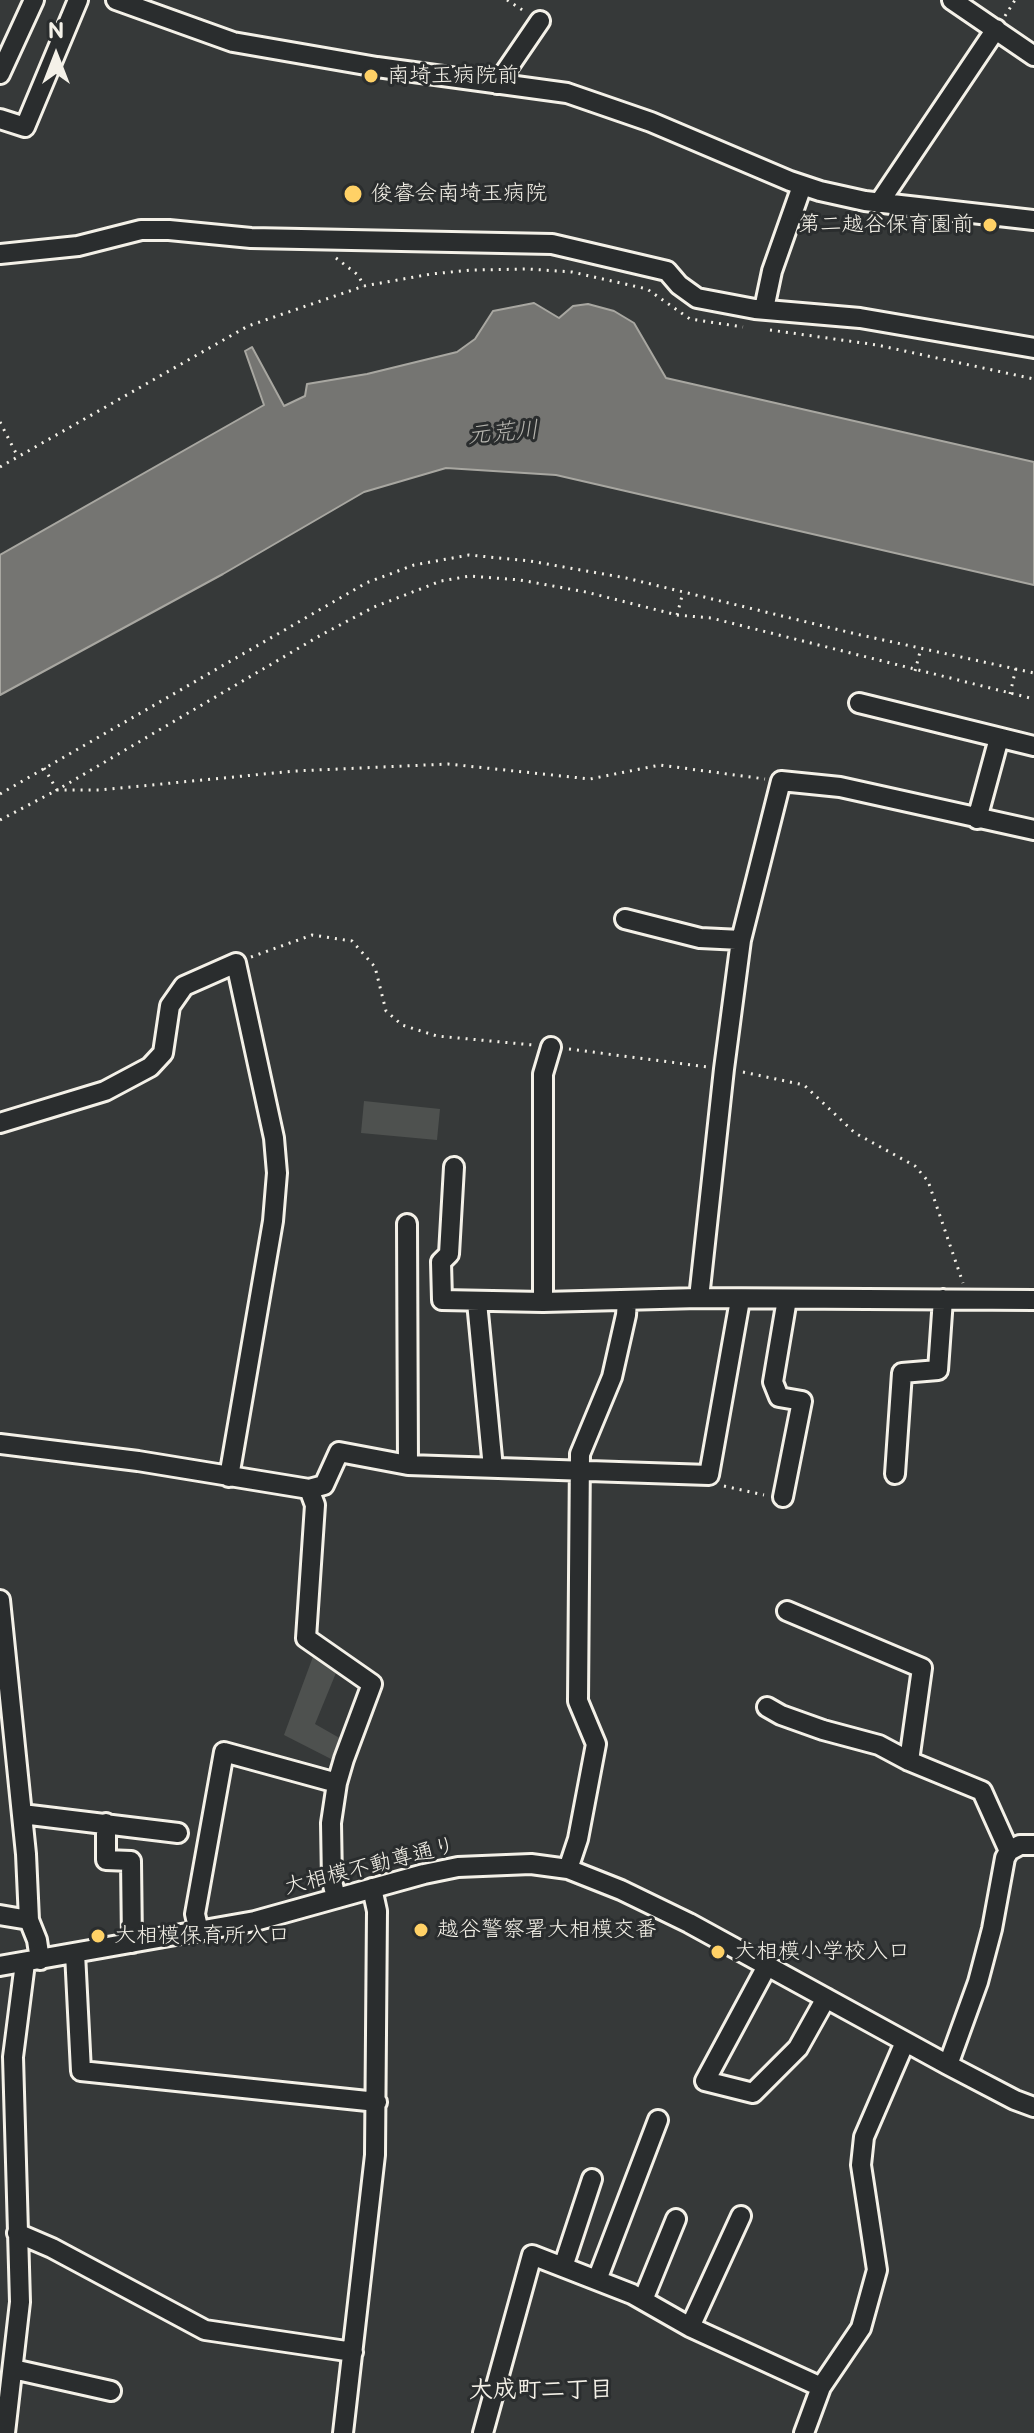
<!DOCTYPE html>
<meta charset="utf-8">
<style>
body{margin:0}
#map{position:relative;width:1034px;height:2433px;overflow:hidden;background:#363939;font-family:"Balsamiq Sans",sans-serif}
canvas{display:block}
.north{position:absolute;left:16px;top:16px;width:80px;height:80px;-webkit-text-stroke:6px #2a2d2e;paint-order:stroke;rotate:0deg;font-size:22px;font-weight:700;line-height:32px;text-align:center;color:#f4f1e8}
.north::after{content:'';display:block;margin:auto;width:28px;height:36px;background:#f4f1e8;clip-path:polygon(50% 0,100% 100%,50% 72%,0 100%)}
</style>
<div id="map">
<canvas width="1034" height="2433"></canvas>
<div class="north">N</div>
</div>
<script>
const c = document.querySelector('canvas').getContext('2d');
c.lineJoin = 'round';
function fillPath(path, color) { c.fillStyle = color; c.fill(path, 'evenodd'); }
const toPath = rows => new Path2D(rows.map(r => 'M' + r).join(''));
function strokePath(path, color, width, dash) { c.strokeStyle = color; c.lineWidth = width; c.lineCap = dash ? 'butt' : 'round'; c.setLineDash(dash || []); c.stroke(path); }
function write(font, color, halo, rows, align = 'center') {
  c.font = font + ' "Balsamiq Sans","Klee One",sans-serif'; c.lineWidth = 6; c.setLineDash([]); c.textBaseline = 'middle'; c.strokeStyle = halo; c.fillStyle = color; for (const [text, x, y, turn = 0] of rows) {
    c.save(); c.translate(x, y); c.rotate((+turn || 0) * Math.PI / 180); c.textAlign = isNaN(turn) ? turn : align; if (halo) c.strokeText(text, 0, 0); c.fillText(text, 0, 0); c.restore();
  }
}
fillPath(toPath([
 [364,1101,440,1109,437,1140,361,1133],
 [314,1654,338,1668,315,1724,343,1740,333,1760,284,1735]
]), '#4e514f');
const water = toPath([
 [534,303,559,318,573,306,588,304,614,311,634,323,666,378,1034,462,1034,585,556,475,446,468,364,492,223,574,0,695,0,555,264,405,245,351,252,347,284,406,305,396,307,384,367,374,457,352,475,339,493,311,534,303]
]);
fillPath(water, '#757572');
strokePath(water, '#a8a7a1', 2);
const minor = toPath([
 [116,0,233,42,377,67,567,93,651,122,790,181,820,191,865,201,1034,220],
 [952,0,1034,56],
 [0,74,34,0],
 [497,84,540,21],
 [0,119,25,127,78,0],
 [879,203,996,29],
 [0,254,78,246,141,230,169,230,251,238,552,244,667,271,679,285,697,298,755,309,860,318,1034,348],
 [764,309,772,271,802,186],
 [859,703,1034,746],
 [977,819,999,738],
 [625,919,700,938,741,940],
 [0,1123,105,1091,150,1067,163,1053,170,1006,184,986,236,963,274,1138,277,1173,273,1221,229,1477],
 [454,1167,449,1254,441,1262,442,1300,543,1302,699,1298,1034,1300],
 [407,1224,408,1465],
 [699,1298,724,1069,741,940,781,781,840,787,1034,830],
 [477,1302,493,1468],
 [543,1302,543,1074,551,1047],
 [0,1444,138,1461,309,1489,324,1485,339,1452,408,1465,709,1475,740,1300],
 [895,1474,902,1373,938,1370,943,1299],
 [309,1489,315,1505,306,1638,372,1684,344,1759,337,1783,331,1823,332,1881,336,1898],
 [783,1497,802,1401,779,1397,773,1382,787,1299],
 [0,1600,26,1854,29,1920,37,1940,40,1960],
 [787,1611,922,1668,909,1761],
 [767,1707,781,1715,823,1730,879,1745,909,1761,982,1791,1009,1851],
 [22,1814,178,1833],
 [106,1823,106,1860,131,1861,132,1943],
 [568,1869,578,1839,596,1744,578,1701,580,1454,612,1377,626,1315,627,1301],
 [0,1915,29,1920],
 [199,1932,195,1914,224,1752,337,1783],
 [75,1953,81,2071,377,2102],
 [0,1966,255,1921,424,1874,458,1867,531,1864,568,1869,621,1890,689,1923,948,2065,1015,2100,1034,2107],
 [767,1966,705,2081,753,2093,798,2048,826,1998],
 [948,2065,978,1982,992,1929,1005,1858,1009,1851,1020,1845,1034,1845],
 [17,2233,52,2248,205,2330,353,2352],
 [563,2267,592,2179],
 [597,2280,658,2120],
 [643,2300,676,2219],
 [690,2327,741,2216],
 [13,2369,111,2391],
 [5,2433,20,2302,13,2057,25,1963],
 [343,2433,375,2155,377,1911,372,1888],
 [483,2433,532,2255,632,2294,690,2327,821,2387],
 [804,2433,821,2387,861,2328,877,2270,861,2165,864,2137,905,2042]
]);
strokePath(minor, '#f4f1e8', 24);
strokePath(toPath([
 [507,0,524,11],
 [1005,16,1015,0],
 [336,258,358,275,364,286],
 [770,330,877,345,1034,379],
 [0,422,18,457],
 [0,467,248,326,364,286,431,274,472,270,528,269,572,272,647,289,690,319,743,327],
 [677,615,683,592],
 [915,671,921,648],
 [1010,694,1016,668],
 [44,768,57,790,321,635,374,607,441,581,470,576,520,580,586,592,677,615,711,618,1034,699],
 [0,794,366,583,414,565,469,555,530,561,626,578,856,634,1034,673],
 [0,820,57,790,100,790,295,771,448,764,590,779,660,765,765,779],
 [251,957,312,935,352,941,375,967,386,1011,402,1025,437,1036,533,1045],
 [569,1049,708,1067],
 [743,1072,804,1085,855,1133,915,1166,928,1181,963,1283],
 [724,1486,764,1495]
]), '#f4f1e8', 3, [2, 6]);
strokePath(minor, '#2a2d2e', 18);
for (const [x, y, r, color] of [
 [371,76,8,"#ffd166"],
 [353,194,10,"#ffd166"],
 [990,225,8,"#ffd166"],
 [421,1930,8,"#ffd166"],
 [98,1936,8,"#ffd166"],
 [718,1952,8,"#ffd166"]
]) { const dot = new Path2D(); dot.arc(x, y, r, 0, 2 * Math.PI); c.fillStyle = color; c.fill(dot); strokePath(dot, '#2a2d2e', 3); }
write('22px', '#f4f1e8', '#2a2d2e', [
 ["南埼玉病院前",387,76],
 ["俊睿会南埼玉病院",371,194],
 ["第二越谷保育園前",974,225,"right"],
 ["越谷警察署大相模交番",437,1930],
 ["大相模保育所入口",114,1936],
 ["大相模小学校入口",734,1952]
], 'left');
write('22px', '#f4f1e8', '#2a2d2e', [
 ["大相模不動尊通り",370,1867,-14]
]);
write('italic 24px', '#b4b3ad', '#2a2d2e', [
 ["元荒川",503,434,-5]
]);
write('bold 24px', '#f4f1e8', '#2a2d2e', [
 ["大成町二丁目",541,2391]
]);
</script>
